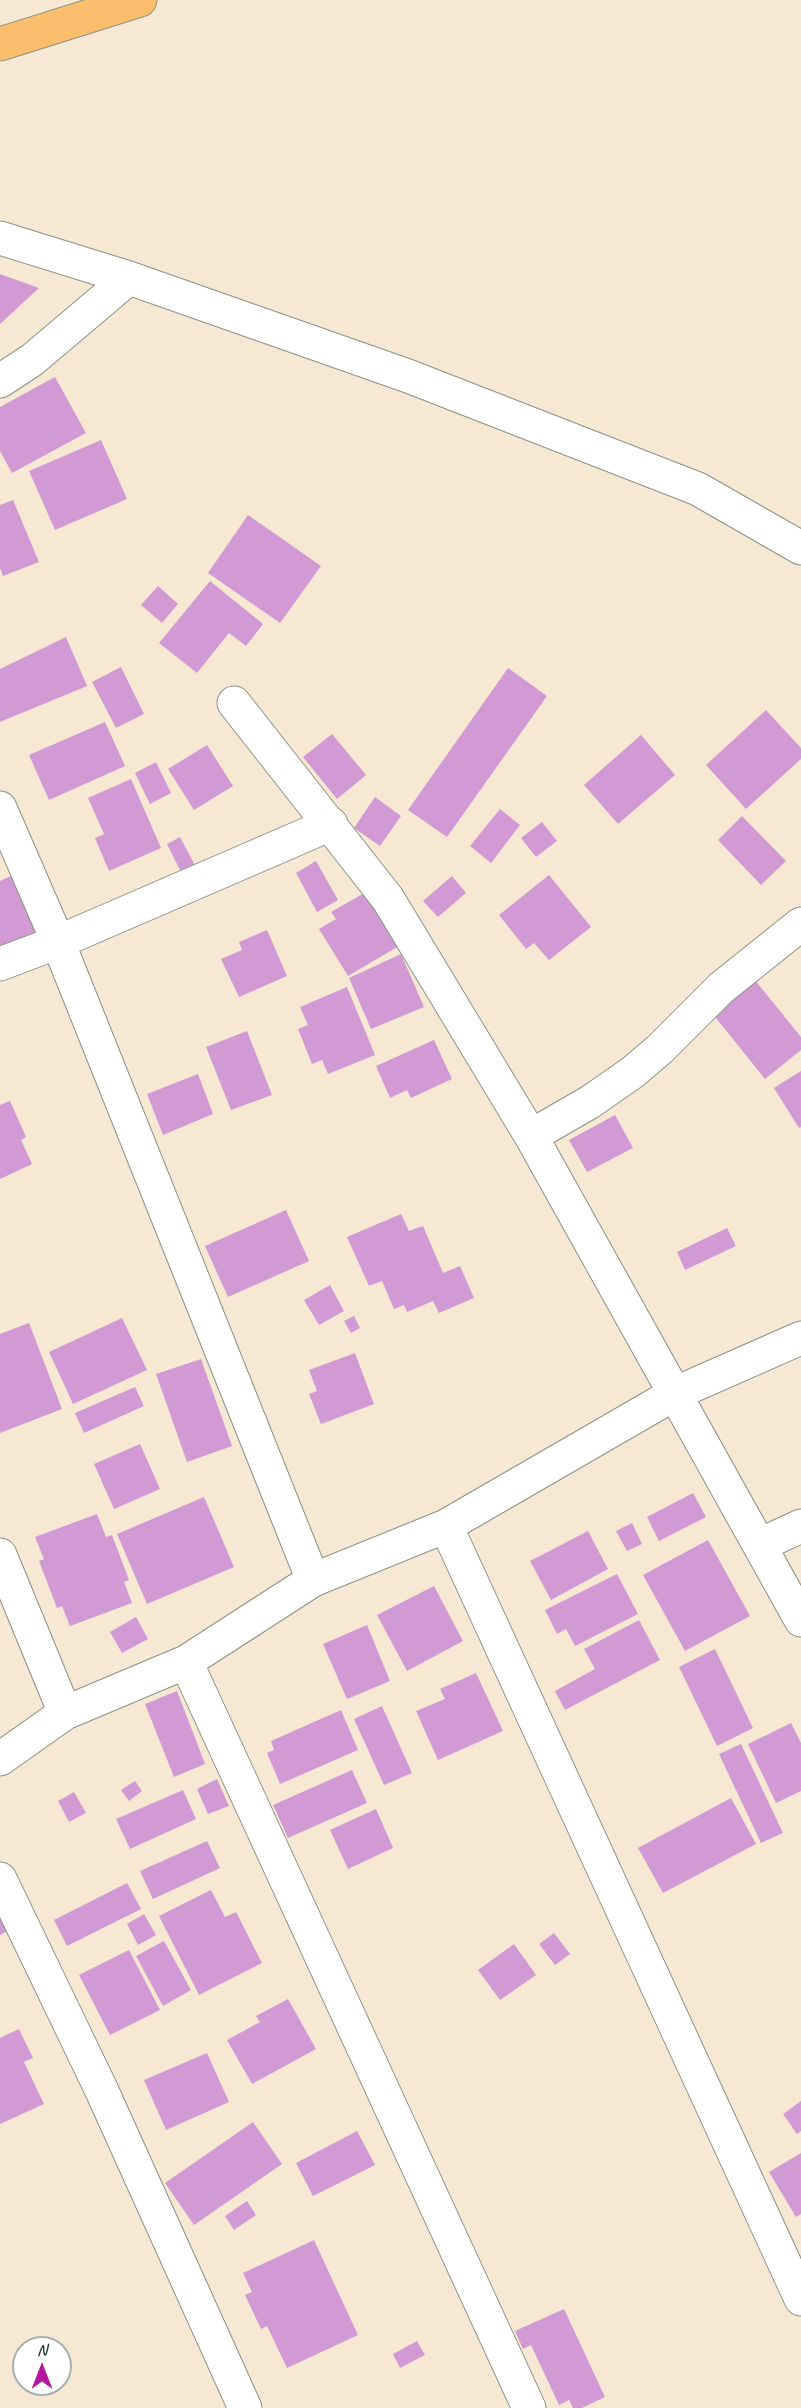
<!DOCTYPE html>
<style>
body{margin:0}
#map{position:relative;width:801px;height:2408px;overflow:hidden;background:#f7e8d3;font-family:Caveat,sans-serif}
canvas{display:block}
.north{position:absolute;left:12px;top:2336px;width:60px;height:60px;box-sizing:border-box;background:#fff;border:2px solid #a5b1ae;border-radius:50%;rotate:0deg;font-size:16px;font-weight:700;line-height:24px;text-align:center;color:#1f3d34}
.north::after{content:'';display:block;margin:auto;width:21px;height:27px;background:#b5179e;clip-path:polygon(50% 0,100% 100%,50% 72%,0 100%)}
</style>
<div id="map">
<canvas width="801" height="2408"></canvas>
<div class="north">N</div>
</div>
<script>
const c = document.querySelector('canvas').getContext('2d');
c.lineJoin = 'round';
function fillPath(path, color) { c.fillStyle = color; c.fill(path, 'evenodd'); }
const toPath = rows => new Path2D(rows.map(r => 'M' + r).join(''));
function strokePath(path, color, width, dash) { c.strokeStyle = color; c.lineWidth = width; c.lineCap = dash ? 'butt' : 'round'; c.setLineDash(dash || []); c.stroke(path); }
fillPath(toPath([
 [0,274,39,288,0,324],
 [55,377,86,433,12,473,0,451,0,407],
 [101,440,127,499,55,530,29,471],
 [13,500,39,562,3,576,0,568,0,505],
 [248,515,321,566,280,623,208,573],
 [210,581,263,624,246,646,229,633,197,673,159,643],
 [158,586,178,604,162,623,141,605],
 [66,637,87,686,0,722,0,669],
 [121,667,144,714,116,728,92,682],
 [508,668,547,696,447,837,408,810],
 [766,710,801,748,801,759,746,809,706,765],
 [105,722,125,766,49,800,29,755],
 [332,734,366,775,337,799,303,757],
 [641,735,675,775,618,824,584,785],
 [207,745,233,786,194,810,168,769],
 [156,762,171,793,150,804,135,773],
 [131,779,161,848,109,871,95,838,104,834,88,798],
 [375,797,401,816,380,846,354,828],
 [500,809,520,825,491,863,470,846],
 [742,816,786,861,761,885,718,840],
 [542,822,557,841,536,857,521,838],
 [180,837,196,867,182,874,167,844],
 [316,861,338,900,317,912,296,873],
 [549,875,591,927,549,960,534,943,526,949,499,915],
 [11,876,37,933,0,950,0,881],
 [452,876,466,893,438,917,423,901],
 [366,892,399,946,348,976,319,929,336,919,331,912],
 [267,930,287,976,239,997,221,959,242,950,239,942],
 [401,954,424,1007,371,1029,349,978],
 [750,974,801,1037,801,1050,765,1079,708,1008],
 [347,987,375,1055,328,1074,322,1060,312,1064,298,1029,308,1025,300,1007],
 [247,1031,272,1095,231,1110,206,1047],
 [434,1040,452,1079,411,1098,407,1090,390,1098,376,1066],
 [801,1071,801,1127,799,1128,774,1088],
 [198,1074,213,1114,163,1135,147,1094],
 [10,1101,26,1137,21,1140,32,1164,0,1179,0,1105],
 [615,1115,633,1148,587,1172,569,1140],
 [286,1210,309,1261,228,1297,205,1246],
 [401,1214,409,1231,423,1226,443,1273,460,1266,474,1298,439,1313,433,1301,407,1312,404,1305,394,1309,382,1281,369,1286,347,1237],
 [727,1228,736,1246,685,1270,677,1252],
 [330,1285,344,1311,319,1325,304,1300],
 [354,1316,360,1328,351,1333,344,1321],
 [122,1318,147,1370,73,1404,49,1352],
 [29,1323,62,1409,0,1433,0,1334],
 [355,1353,374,1404,321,1424,309,1394,317,1391,309,1370],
 [201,1359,232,1446,187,1462,156,1374],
 [135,1387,144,1406,84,1433,75,1413],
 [140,1444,160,1489,114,1509,94,1464],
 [693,1493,706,1517,659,1541,647,1517],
 [204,1497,234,1567,147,1604,117,1534],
 [97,1514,106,1537,112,1535,129,1580,124,1582,132,1603,70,1626,62,1606,57,1608,39,1561,44,1559,35,1537],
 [632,1523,642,1544,627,1551,616,1531],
 [588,1531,608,1569,551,1600,530,1561],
 [708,1540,750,1616,685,1651,643,1575],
 [617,1574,638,1614,575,1646,566,1629,557,1634,545,1610],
 [434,1586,463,1641,407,1671,377,1615],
 [136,1617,148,1639,122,1653,110,1632],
 [639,1620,660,1660,565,1710,555,1691,595,1669,584,1649],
 [367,1625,390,1681,347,1699,323,1644],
 [715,1649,753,1728,717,1746,679,1667],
 [476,1673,503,1731,438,1760,416,1711,445,1699,440,1689],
 [177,1691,205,1764,174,1777,145,1704],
 [382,1706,412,1773,384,1785,354,1719],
 [341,1710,358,1750,280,1784,267,1753,274,1750,271,1741],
 [791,1723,801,1743,801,1791,776,1803,748,1744],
 [741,1744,783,1833,761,1843,719,1754],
 [352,1770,367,1803,288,1838,273,1805],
 [217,1779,229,1806,208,1814,197,1789],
 [135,1781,142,1791,129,1801,121,1790],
 [183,1790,196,1819,130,1849,116,1819],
 [74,1792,86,1813,69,1822,58,1801],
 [731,1798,756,1844,663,1893,638,1848],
 [376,1809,393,1848,348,1869,330,1830],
 [207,1841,220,1868,153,1899,140,1871],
 [127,1883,141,1909,67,1946,54,1920],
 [211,1890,225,1917,236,1912,262,1963,199,1995,159,1916],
 [0,1904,13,1928,0,1935],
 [144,1914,156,1935,138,1945,127,1924],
 [554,1933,570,1954,555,1965,539,1944],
 [164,1941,191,1990,163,2006,136,1956],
 [514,1944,536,1975,500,2000,478,1970],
 [129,1950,160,2010,110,2035,79,1975],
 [288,1999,316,2049,252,2084,227,2040,260,2022,256,2016],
 [19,2029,33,2058,24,2062,44,2104,0,2124,0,2038],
 [207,2053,229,2102,166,2130,144,2080],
 [801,2101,801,2131,797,2134,783,2114],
 [253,2122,282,2164,194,2225,165,2183],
 [357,2131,375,2165,313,2196,296,2163],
 [801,2153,801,2214,796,2217,769,2172],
 [247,2201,256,2215,234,2230,225,2216],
 [314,2240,358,2335,287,2368,267,2326,261,2329,245,2295,252,2292,243,2273],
 [564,2309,605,2397,582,2408,573,2408,569,2400,559,2405,531,2345,523,2349,515,2331],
 [417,2341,425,2355,400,2368,393,2354]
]), '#d19ad4');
const minor = toPath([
 [0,238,129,278,408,376,698,489,801,548],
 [0,381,32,360,129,278],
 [234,703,388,899,531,1136,801,1620],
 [0,808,58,942,313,1580],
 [0,964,58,942,331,824],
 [531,1136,590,1102,633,1072,660,1049,721,988,801,924],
 [446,1526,801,2299],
 [760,1545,801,1526],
 [0,1555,65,1713],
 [186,1662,529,2408],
 [0,1759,65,1713,186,1662,313,1580,446,1526,676,1393,801,1338],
 [0,1879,102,2091,245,2408]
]);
const highway = toPath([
 [0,44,140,0]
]);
strokePath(minor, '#8b9284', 35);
strokePath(highway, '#8b9284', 35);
strokePath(minor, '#fff', 33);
strokePath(highway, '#fabe6d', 33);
</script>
